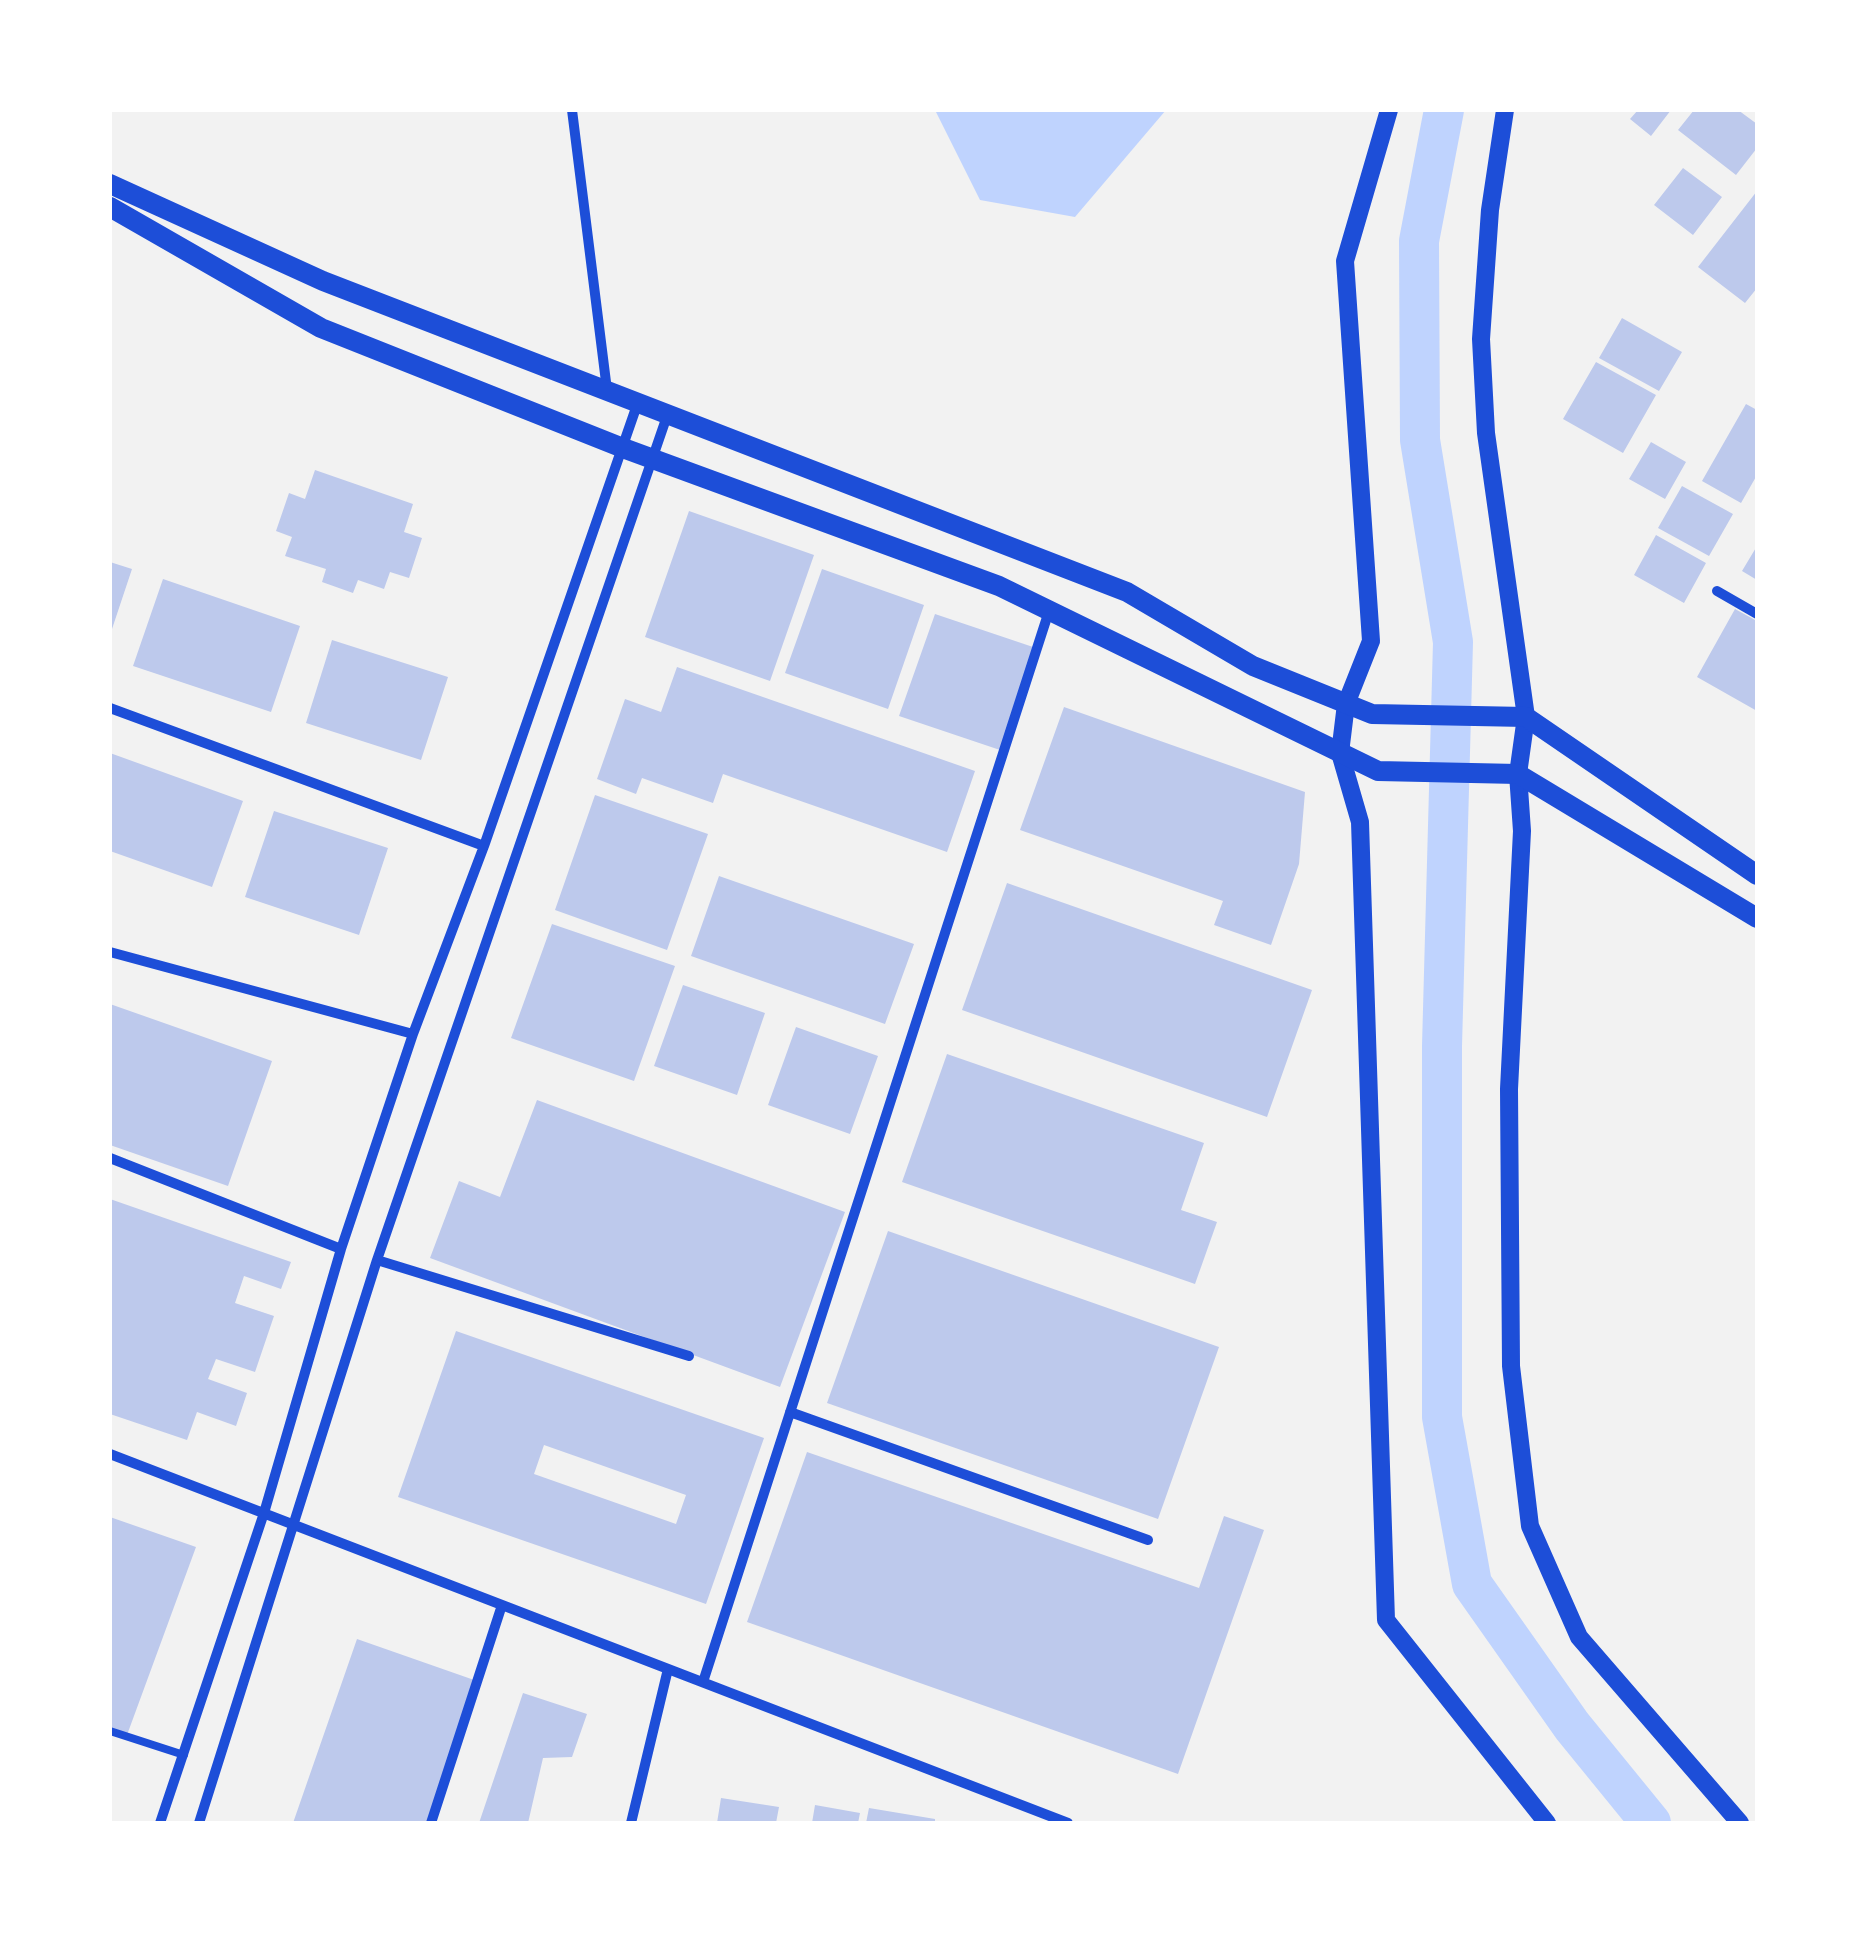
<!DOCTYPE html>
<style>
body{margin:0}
#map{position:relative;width:1867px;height:1933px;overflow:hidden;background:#f2f2f2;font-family:Jost,sans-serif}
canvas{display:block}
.frame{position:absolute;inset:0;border:112px solid #fff;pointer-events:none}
</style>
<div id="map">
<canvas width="1867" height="1933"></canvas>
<div class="frame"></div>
</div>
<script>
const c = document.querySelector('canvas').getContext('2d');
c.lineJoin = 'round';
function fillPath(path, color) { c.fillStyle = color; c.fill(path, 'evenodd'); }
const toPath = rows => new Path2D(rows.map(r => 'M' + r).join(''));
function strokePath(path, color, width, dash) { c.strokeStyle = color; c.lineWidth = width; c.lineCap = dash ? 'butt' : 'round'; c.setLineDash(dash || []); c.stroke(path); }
fillPath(toPath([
 [935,110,1166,110,1075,217,980,200]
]), '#bfd3fe');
strokePath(toPath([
 [1444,110,1419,241,1420,440,1453,642,1442,1046,1442,1417,1472,1584,1572,1726,1651,1823]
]), '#bfd3fe', 40);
fillPath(toPath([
 [1638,110,1671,110,1651,136,1630,119],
 [1694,110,1738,110,1757,124,1757,148,1736,175,1678,130],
 [1683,168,1722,197,1693,235,1654,205],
 [1757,191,1757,288,1745,303,1698,267],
 [1622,318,1682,352,1659,391,1599,358],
 [1596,362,1656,395,1623,453,1563,419],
 [1746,404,1757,410,1757,475,1741,503,1702,481],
 [1651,442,1686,462,1665,499,1629,479],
 [315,470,413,504,404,532,422,538,409,578,390,572,384,589,358,580,353,593,322,582,326,569,285,556,292,537,276,531,289,493,305,499],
 [1682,486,1733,514,1709,556,1658,528],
 [689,511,814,555,770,681,645,637],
 [1656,535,1706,563,1684,603,1634,575],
 [1757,546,1757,580,1742,571],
 [110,562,132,569,111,632,110,632],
 [822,569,924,605,888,709,785,673],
 [163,579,300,626,271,712,133,666],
 [1735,609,1757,621,1757,711,1697,677],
 [935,614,1036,648,1000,750,899,716],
 [332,640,448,677,421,760,306,723],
 [677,667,975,771,947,852,723,774,713,803,642,778,636,794,597,779,625,699,661,712],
 [1064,707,1305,792,1299,864,1271,945,1214,925,1223,901,1020,830],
 [110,753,243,801,212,887,110,851],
 [595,795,708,834,667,950,555,910],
 [274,811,388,848,359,935,245,897],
 [719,876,914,944,885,1024,691,956],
 [1007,883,1312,990,1267,1117,962,1010],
 [552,924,675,966,634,1081,511,1038],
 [683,985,765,1013,737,1095,654,1066],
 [110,1004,272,1061,228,1186,110,1145],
 [796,1027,878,1056,850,1134,768,1105],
 [947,1054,1204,1143,1181,1210,1217,1222,1195,1284,902,1182],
 [537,1100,845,1212,780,1387,430,1258,459,1181,500,1197],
 [110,1199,291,1262,281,1289,244,1276,235,1303,274,1316,255,1372,216,1359,208,1379,247,1393,236,1426,197,1412,187,1440,110,1414],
 [888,1231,1219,1347,1158,1519,827,1403],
 [456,1331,764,1438,706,1604,398,1497],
 [544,1445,686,1495,676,1524,534,1474],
 [807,1452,1199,1588,1224,1516,1264,1530,1178,1774,747,1622],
 [110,1517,196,1547,127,1735,110,1729],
 [357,1639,477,1681,428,1823,293,1823],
 [523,1693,587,1714,572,1757,543,1758,528,1823,479,1823],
 [721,1798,779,1807,776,1823,717,1823],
 [815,1805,860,1813,858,1823,812,1823],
 [869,1808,935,1819,935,1823,866,1823]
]), '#bdc9ec');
strokePath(toPath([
 [110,1731,184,1755]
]), '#1d4ed8', 8);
strokePath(toPath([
 [572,110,607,390],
 [1717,591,1757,614],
 [110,708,484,846],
 [110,952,413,1034],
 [110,1158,341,1249],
 [377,1260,689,1356],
 [790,1412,1148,1540],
 [110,1454,1068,1823],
 [703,1682,1049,611],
 [160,1823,264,1513,341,1249,413,1034,484,846,637,405],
 [199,1823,377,1260,667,416],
 [431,1823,502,1605],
 [631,1823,668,1669]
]), '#1d4ed8', 10);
strokePath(toPath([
 [1389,110,1345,261,1371,641,1346,704,1340,753,1360,822,1386,1620,1547,1823],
 [1505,110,1490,210,1481,339,1486,433,1526,717,1518,774,1522,831,1509,1089,1511,1366,1530,1526,1579,1637,1740,1823]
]), '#1d4ed8', 18);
strokePath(toPath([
 [110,184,323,281,1127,592,1253,666,1372,714,1526,717,1757,875],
 [110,207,321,328,623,448,999,586,1378,771,1518,774,1757,918]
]), '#1d4ed8', 20);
</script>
